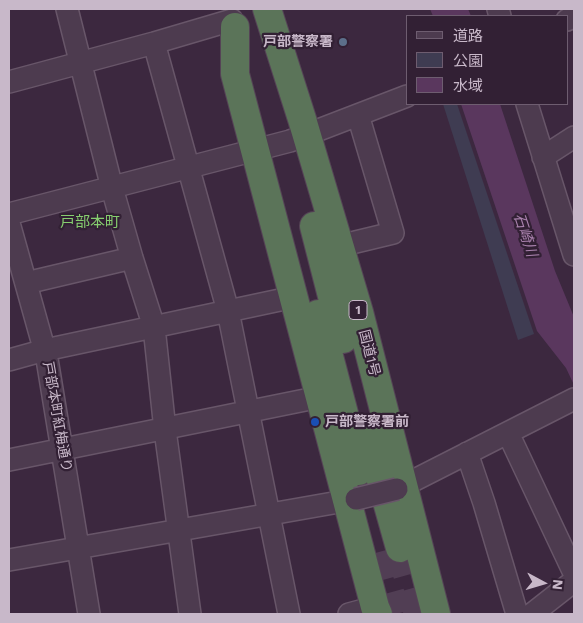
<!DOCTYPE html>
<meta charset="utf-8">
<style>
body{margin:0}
#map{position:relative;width:583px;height:623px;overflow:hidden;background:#3c283f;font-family:"Work Sans","Noto Sans JP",sans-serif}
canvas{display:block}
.frame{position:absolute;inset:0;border:10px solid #c8b8c9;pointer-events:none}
.legend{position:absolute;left:406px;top:15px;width:162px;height:90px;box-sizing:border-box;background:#322034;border:1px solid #6e5d70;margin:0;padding:6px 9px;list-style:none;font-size:15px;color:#c8b8c9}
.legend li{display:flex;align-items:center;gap:10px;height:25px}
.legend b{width:25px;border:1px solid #6e5d70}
.north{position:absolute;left:518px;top:558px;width:50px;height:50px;-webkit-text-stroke:4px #322034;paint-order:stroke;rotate:96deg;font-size:14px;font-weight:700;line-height:20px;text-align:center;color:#c8b8c9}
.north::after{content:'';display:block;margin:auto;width:18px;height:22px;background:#c8b8c9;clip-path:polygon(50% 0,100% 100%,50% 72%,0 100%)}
</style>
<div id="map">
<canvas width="583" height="623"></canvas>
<div class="frame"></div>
<ul class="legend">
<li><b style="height:6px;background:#4d3b4f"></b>道路</li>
<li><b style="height:14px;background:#3f3c52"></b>公園</li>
<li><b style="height:14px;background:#5a375e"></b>水域</li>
</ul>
<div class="north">N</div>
</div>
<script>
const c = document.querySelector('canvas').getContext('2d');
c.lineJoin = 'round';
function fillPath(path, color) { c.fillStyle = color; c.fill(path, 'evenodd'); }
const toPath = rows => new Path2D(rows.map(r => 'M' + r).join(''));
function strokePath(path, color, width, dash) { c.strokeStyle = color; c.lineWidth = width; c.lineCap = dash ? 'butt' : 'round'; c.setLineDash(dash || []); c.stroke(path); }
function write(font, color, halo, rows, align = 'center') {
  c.font = font + ' "Work Sans","Noto Sans JP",sans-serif'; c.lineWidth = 4.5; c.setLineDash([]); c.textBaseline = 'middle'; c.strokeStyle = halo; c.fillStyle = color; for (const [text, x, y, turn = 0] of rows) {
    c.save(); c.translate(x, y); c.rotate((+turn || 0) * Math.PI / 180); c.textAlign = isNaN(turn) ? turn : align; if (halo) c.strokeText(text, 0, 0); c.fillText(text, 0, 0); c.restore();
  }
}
fillPath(toPath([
 [443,104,457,104,534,334,518,340]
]), '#3f3c52');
fillPath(toPath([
 [430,9,468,9,471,16,433,16],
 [461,104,500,104,555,271,574,317,574,385,566,368,537,331]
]), '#5a375e');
strokePath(toPath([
 [400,548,418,614],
 [379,552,396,614]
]), '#513e54', 28, [28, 14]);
const minor = toPath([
 [67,9,112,188,132,258,154,327,165,430,190,614],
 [498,9,500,16],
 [567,20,574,16],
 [154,43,228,311,289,614],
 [9,82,154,43,232,20],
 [527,104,574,255],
 [543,157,574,137],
 [9,214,290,141,407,96],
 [9,223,47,359,89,614],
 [339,246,393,233,358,115],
 [26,283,132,258],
 [9,360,45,350,294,297],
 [508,433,574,573],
 [467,453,484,503,517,614],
 [9,460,320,397],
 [397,489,574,399],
 [9,560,356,499],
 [349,614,375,607],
 [532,614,574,581]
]);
const highway = toPath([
 [267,9,302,119,359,312,436,614],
 [235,27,235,74,375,607,378,614],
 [314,226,343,339],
 [318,314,359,471],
 [368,434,400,548]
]);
strokePath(minor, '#685669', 24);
strokePath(highway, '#554356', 30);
strokePath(minor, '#4d3b4f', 21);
strokePath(highway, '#5b7459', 28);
const minorBridge = toPath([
 [356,499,397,489]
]);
strokePath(minorBridge, '#685669', 24, []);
strokePath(minorBridge, '#4d3b4f', 21);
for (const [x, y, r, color] of [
 [343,42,5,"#5c6f8a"],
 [315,422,5,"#1a4fb4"]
]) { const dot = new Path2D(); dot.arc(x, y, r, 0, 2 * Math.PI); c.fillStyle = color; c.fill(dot); strokePath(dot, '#322034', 2); }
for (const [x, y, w] of [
 [358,310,18]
]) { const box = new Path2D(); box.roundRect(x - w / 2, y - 9.5, w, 19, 4); c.fillStyle = '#322034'; c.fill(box); strokePath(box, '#c8b8c9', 1); }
write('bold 12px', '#c8b8c9', null, [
 ["1",358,310]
]);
write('bold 14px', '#c8b8c9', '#322034', [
 ["戸部警察署",333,42],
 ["戸部警察署前",325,422,"left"]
], 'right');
write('14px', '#c8b8c9', '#322034', [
 ["国道1号",369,353,76],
 ["戸部本町紅梅通り",57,417,80]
]);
write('15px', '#86cd6f', '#322034', [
 ["戸部本町",90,223]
]);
write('italic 15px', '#aa82ae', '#322034', [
 ["石崎川",525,235,72]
]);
</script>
